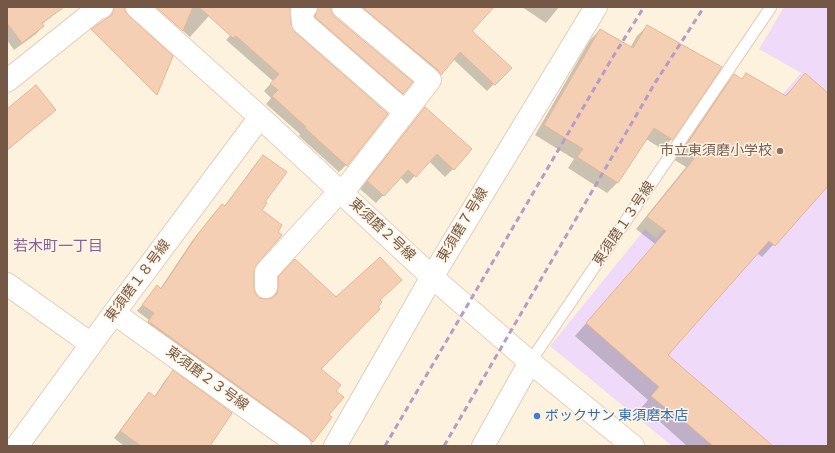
<!DOCTYPE html>
<meta charset="utf-8">
<style>
body{margin:0}
#map{position:relative;width:835px;height:453px;overflow:hidden;background:#fdf2de;font-family:"Archivo Narrow",sans-serif}
canvas{display:block}
.frame{position:absolute;inset:0;border:8px solid #745745;pointer-events:none}
</style>
<div id="map">
<canvas width="835" height="453"></canvas>
<div class="frame"></div>
</div>
<script>
const c = document.querySelector('canvas').getContext('2d');
c.lineJoin = 'round';
function fillPath(path, color) { c.fillStyle = color; c.fill(path, 'evenodd'); }
const toPath = rows => new Path2D(rows.map(r => 'M' + r).join(''));
function strokePath(path, color, width, dash) { c.strokeStyle = color; c.lineWidth = width; c.lineCap = dash ? 'butt' : 'round'; c.setLineDash(dash || []); c.stroke(path); }
function write(font, color, halo, rows, align = 'center') {
  c.font = font + ' "Archivo Narrow","Noto Sans JP",sans-serif'; c.lineWidth = 3; c.setLineDash([]); c.textBaseline = 'middle'; c.strokeStyle = halo; c.fillStyle = color; for (const [text, x, y, turn = 0] of rows) {
    c.save(); c.translate(x, y); c.rotate((+turn || 0) * Math.PI / 180); c.textAlign = isNaN(turn) ? turn : align; if (halo) c.strokeText(text, 0, 0); c.fillText(text, 0, 0); c.restore();
  }
}
fillPath(toPath([
 [784,7,828,7,828,446,672,446,550,346,645,229,656,238,801,73,759,49]
]), '#efdbf9');
fillPath(toPath([
 [7,7,63,7,42,24,43,26,36,34,14,50,7,40],
 [175,7,217,7,190,37,167,17],
 [256,7,289,7,290,24,346,165,339,172,299,136,300,134,266,104,271,98,264,91,273,81,226,40],
 [309,7,330,7,330,12,403,93,396,100,308,24],
 [347,7,492,7,471,31,510,68,487,91,453,59,434,81],
 [522,7,559,7,546,23],
 [647,26,672,139,662,149,646,139,617,183,607,193,568,168,574,159,535,135,590,40,600,30,630,48,637,36],
 [746,74,785,96,805,75,828,95,828,185,762,257,757,253,667,355,772,446,687,446,658,420,656,423,640,409,648,400,575,336,655,244,636,229,686,167,673,159,722,88,734,76,741,80],
 [425,108,453,169,445,177,429,161,407,184,400,177,376,203,360,189,418,116],
 [7,110,55,110,7,150],
 [263,156,264,202,260,210,256,263,253,271,254,293,259,298,266,300,271,299,273,284,289,267,336,298,379,301,320,369,335,391,328,416,331,418,308,446,143,327,149,320,137,311,157,287,160,289,192,241,216,211,222,205,224,207,257,162],
 [173,372,209,446,124,446,114,438,142,401,149,394,154,397,166,379]
]), '#0003');
const building = toPath([
 [7,7,64,7,42,23,44,26,22,43,7,23,7,7],
 [114,7,125,7,125,11,129,16,173,56,157,95,91,29,112,15,114,7],
 [156,7,193,7,183,31,156,7],
 [199,7,290,7,291,24,295,32,388,114,347,166,305,128,306,127,272,96,278,90,270,84,279,74,236,36,233,38,199,7],
 [318,7,331,7,331,12,335,17,413,82,403,94,315,17,318,7],
 [362,7,494,7,472,31,512,68,495,85,460,52,441,75,438,70,362,7],
 [647,25,722,67,673,140,654,128,618,183,577,157,583,149,544,125,600,29,633,48,647,25],
 [746,73,786,96,805,73,828,93,828,186,775,246,769,241,668,355,773,446,713,446,670,409,669,411,651,396,659,387,586,323,666,231,647,217,697,155,685,147,734,74,742,79,746,73],
 [36,85,56,110,7,150,7,109,36,85],
 [425,107,472,149,454,170,437,154,416,177,408,170,384,196,367,181,425,107],
 [263,155,287,172,265,202,267,203,262,210,282,225,278,232,282,235,257,264,254,271,254,287,255,293,259,298,266,299,272,298,277,294,278,287,278,277,295,259,336,297,380,257,402,280,380,300,382,302,378,307,380,309,321,369,341,385,336,391,344,397,329,415,332,417,313,442,307,436,148,321,154,313,142,305,157,285,161,289,198,234,222,204,225,206,263,155],
 [173,370,232,413,210,446,141,446,120,431,149,392,155,397,173,370]
]);
fillPath(building, '#f4cfb4');
strokePath(building, '#e7b593', 1);
const lane = toPath([
 [530,362,771,7]
]);
const street = toPath([
 [306,7,302,11,303,23,405,112],
 [7,81,97,9,102,7],
 [342,193,430,80,343,7],
 [7,284,91,344],
 [266,287,266,272,340,191],
 [114,313,300,446],
 [17,446,114,313,260,117],
 [335,446,432,277,596,7],
 [483,446,530,362]
]);
const secondary = toPath([
 [137,7,260,117,432,277,530,362,633,446]
]);
strokePath(lane, '#e1cdba', 13);
strokePath(street, '#e1cdba', 24);
strokePath(secondary, '#e9d0b9', 24);
strokePath(lane, '#fff', 11);
strokePath(street, '#fff', 22);
strokePath(secondary, '#fff', 22);
strokePath(toPath([
 [385,446,611,60,644,7],
 [444,446,655,83,704,7]
]), '#b49dc6', 3, [6, 4]);
for (const [x, y, r, color] of [
 [780,151,4,"#8d6e63"],
 [537,416,4,"#3f7fe0"]
]) { const dot = new Path2D(); dot.arc(x, y, r, 0, 2 * Math.PI); c.fillStyle = color; c.fill(dot); strokePath(dot, '#fff5e5', 1.5); }
write('14px', '#785e54', '#fff5e5', [
 ["市立東須磨小学校",772,151]
], 'right');
write('14px', '#745745', '#fff5e5', [
 ["東須磨１３号線",624,224,-56],
 ["東須磨７号線",463,225,-59],
 ["東須磨２号線",382,230,43],
 ["東須磨１８号線",138,281,-53],
 ["東須磨２３号線",207,379,36]
]);
write('14px', '#366cbe', '#fff5e5', [
 ["ボックサン 東須磨本店",545,416]
], 'left');
write('15px', '#866098', '#fff5e5', [
 ["若木町一丁目",58,247]
]);
</script>
